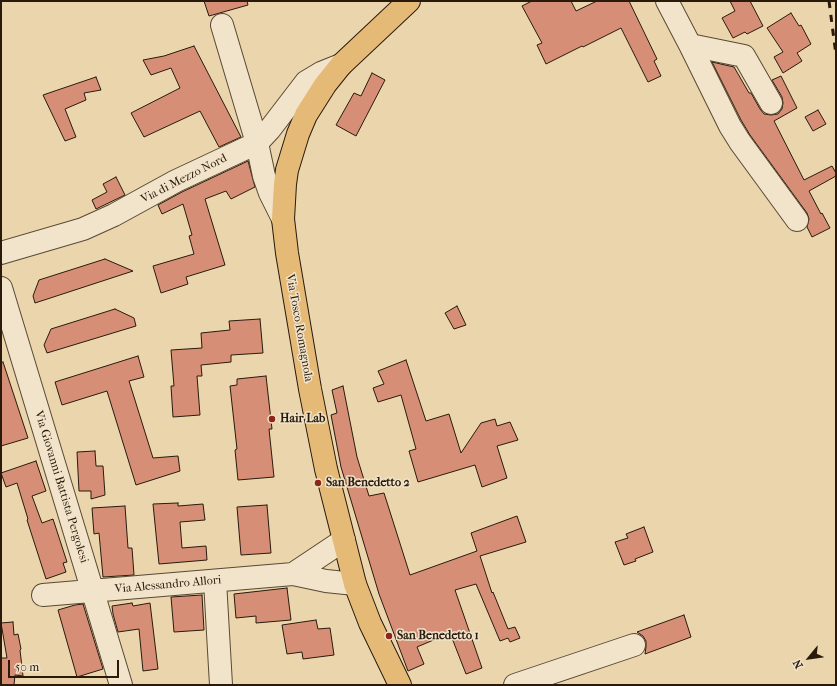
<!DOCTYPE html>
<style>
body{margin:0}
#map{position:relative;width:837px;height:686px;overflow:hidden;background:#ead5ad;font-family:"IM FELL French Canon",serif}
canvas{display:block}
.frame{position:absolute;inset:0;border:2px solid #291a0c;pointer-events:none}
.north{position:absolute;left:789px;top:638px;width:40px;height:40px;-webkit-text-stroke:3px #f1e4ca;paint-order:stroke;rotate:241deg;font-size:11px;font-weight:700;line-height:16px;text-align:center;color:#291a0c}
.north::after{content:'';display:block;margin:auto;width:14px;height:18px;background:#291a0c;clip-path:polygon(50% 0,100% 100%,50% 72%,0 100%)}
.scale{position:absolute;left:8px;top:660px;width:111px;height:18px;box-sizing:border-box;border:2px solid #291a0c;border-top:0;padding-left:5px;font-size:12px;line-height:14px;white-space:nowrap;color:#291a0c;-webkit-text-stroke:3px #f1e4ca;paint-order:stroke}
</style>
<div id="map">
<canvas width="837" height="686"></canvas>
<div class="frame"></div>
<div class="north">N</div>
<div class="scale">50 m</div>
</div>
<script>
const c = document.querySelector('canvas').getContext('2d');
c.lineJoin = 'round';
function fillPath(path, color) { c.fillStyle = color; c.fill(path, 'evenodd'); }
const toPath = rows => new Path2D(rows.map(r => 'M' + r).join(''));
function strokePath(path, color, width, dash) { c.strokeStyle = color; c.lineWidth = width; c.lineCap = dash ? 'butt' : 'round'; c.setLineDash(dash || []); c.stroke(path); }
function write(font, color, halo, rows, align = 'center') {
  c.font = font + ' "IM FELL French Canon",serif'; c.lineWidth = 3; c.setLineDash([]); c.textBaseline = 'middle'; c.strokeStyle = halo; c.fillStyle = color; for (const [text, x, y, turn = 0] of rows) {
    c.save(); c.translate(x, y); c.rotate((+turn || 0) * Math.PI / 180); c.textAlign = isNaN(turn) ? turn : align; if (halo) c.strokeText(text, 0, 0); c.fillText(text, 0, 0); c.restore();
  }
}
const building = toPath([
 [204,1,247,1,248,5,209,16,204,1],
 [532,1,571,1,576,11,597,1,629,1,657,59,654,61,661,76,648,82,621,28,583,47,582,46,546,64,537,45,542,43,522,6,532,1],
 [730,1,750,1,763,26,747,34,745,32,733,38,722,18,735,11,730,1],
 [791,13,799,26,801,25,811,44,797,53,802,61,783,73,774,57,783,52,767,28,791,13],
 [194,46,241,137,219,147,200,111,144,137,131,113,180,88,171,68,151,75,143,60,164,56,194,46],
 [712,62,734,67,749,93,751,93,760,109,764,114,771,115,778,114,782,109,783,103,782,97,772,80,781,76,797,108,774,121,804,180,832,166,836,173,836,176,809,191,821,214,822,213,830,228,812,237,807,227,809,219,807,213,750,135,741,120,712,62],
 [372,73,385,80,356,136,336,125,354,93,361,96,372,73],
 [96,77,101,90,84,93,86,100,65,109,76,137,65,141,43,95,96,77],
 [818,110,826,124,813,131,805,117,818,110],
 [248,161,255,187,231,199,226,191,205,199,225,265,186,277,188,284,161,293,153,266,194,254,189,236,192,235,183,204,162,214,158,205,182,192,248,161],
 [116,177,125,195,96,209,92,200,107,192,103,184,116,177],
 [105,259,133,271,35,303,33,296,39,280,105,259],
 [457,306,466,325,454,329,445,313,457,306],
 [115,309,134,318,136,326,47,353,44,345,51,329,115,309],
 [260,319,263,353,231,355,231,362,201,365,202,376,197,376,200,415,173,417,171,386,174,386,171,350,202,348,201,333,230,330,229,321,260,319],
 [138,356,144,377,129,381,153,458,178,456,180,471,136,485,107,391,62,405,55,382,138,356],
 [406,360,426,421,449,414,461,453,481,423,495,419,497,426,510,422,518,440,497,446,507,478,482,487,475,465,418,482,409,451,416,449,401,395,378,402,373,388,384,384,378,371,406,360],
 [3,362,28,438,1,446,1,363,3,362],
 [266,376,272,429,269,429,274,477,238,480,235,450,237,449,230,386,237,385,237,379,266,376],
 [343,386,357,457,369,496,384,493,410,575,477,551,471,533,517,516,526,542,480,556,492,593,493,592,508,629,515,627,520,638,510,642,508,638,500,641,476,584,455,590,482,668,466,674,450,633,417,647,424,664,408,671,379,594,341,467,331,415,337,413,332,390,343,386],
 [95,451,96,466,103,466,105,495,91,499,91,491,79,491,77,452,95,451],
 [36,461,46,491,32,496,42,523,53,519,67,562,63,563,66,572,46,579,27,520,28,519,17,483,6,487,1,473,36,461],
 [178,503,178,506,203,504,205,520,180,522,182,548,206,546,207,560,159,564,153,504,178,503],
 [267,505,271,553,241,555,237,507,267,505],
 [125,506,128,548,132,548,134,575,103,577,99,533,94,534,92,508,125,506],
 [644,527,653,552,635,559,636,561,624,565,615,542,628,538,626,534,644,527],
 [287,588,291,620,256,623,256,616,236,618,234,594,287,588],
 [202,595,204,630,174,632,171,597,202,595],
 [132,603,133,606,150,603,158,669,143,671,139,629,118,632,113,614,112,606,132,603],
 [83,604,103,669,77,677,58,610,75,605,83,604],
 [684,615,691,637,645,654,646,647,646,641,643,636,637,632,684,615],
 [316,620,318,629,330,628,334,655,303,659,302,652,287,654,282,625,316,620],
 [13,622,14,635,18,634,21,649,20,650,23,676,15,675,14,685,1,685,1,658,7,658,1,623,13,622]
]);
fillPath(building, '#d68f76');
strokePath(building, '#291a0c', 1);
const minor = toPath([
 [667,1,690,45,744,56,771,103],
 [222,25,257,143,264,176,270,193,283,219],
 [690,45,730,126,740,142,797,220],
 [1,253,83,229,114,215,176,181,257,143,270,129,306,82,321,73,341,65],
 [1,288,121,685],
 [344,540,293,574,326,581,355,584],
 [215,581,221,685],
 [43,595,293,574],
 [515,685,634,645]
]);
const major = toPath([
 [400,685,370,623,355,584,326,469,310,389,287,253,283,219,285,184,287,170,298,134,306,115,325,85,341,65,409,1]
]);
strokePath(minor, '#594934', 24);
strokePath(major, '#291a0c', 24);
strokePath(minor, '#f1e4ca', 22);
strokePath(major, '#e5ba76', 22);
strokePath(toPath([
 [829,1,836,55]
]), '#291a0c', 3, [7, 7]);
for (const [x, y, r, color] of [
 [272,419,4,"#8f2418"],
 [318,483,4,"#8f2418"],
 [389,636,4,"#8f2418"]
]) { const dot = new Path2D(); dot.arc(x, y, r, 0, 2 * Math.PI); c.fillStyle = color; c.fill(dot); strokePath(dot, '#f1e4ca', 1.5); }
write('12px', '#291a0c', '#f1e4ca', [
 ["Via di Mezzo Nord",184,179,-27],
 ["Via Tosco Romagnola",299,328,80],
 ["Via Giovanni Battista Pergolesi",61,487,73],
 ["Via Alessandro Allori",168,585,-5]
]);
write('bold 12px', '#291a0c', '#f1e4ca', [
 ["Hair Lab",280,419],
 ["San Benedetto 2",326,483],
 ["San Benedetto 1",397,636]
], 'left');
</script>
